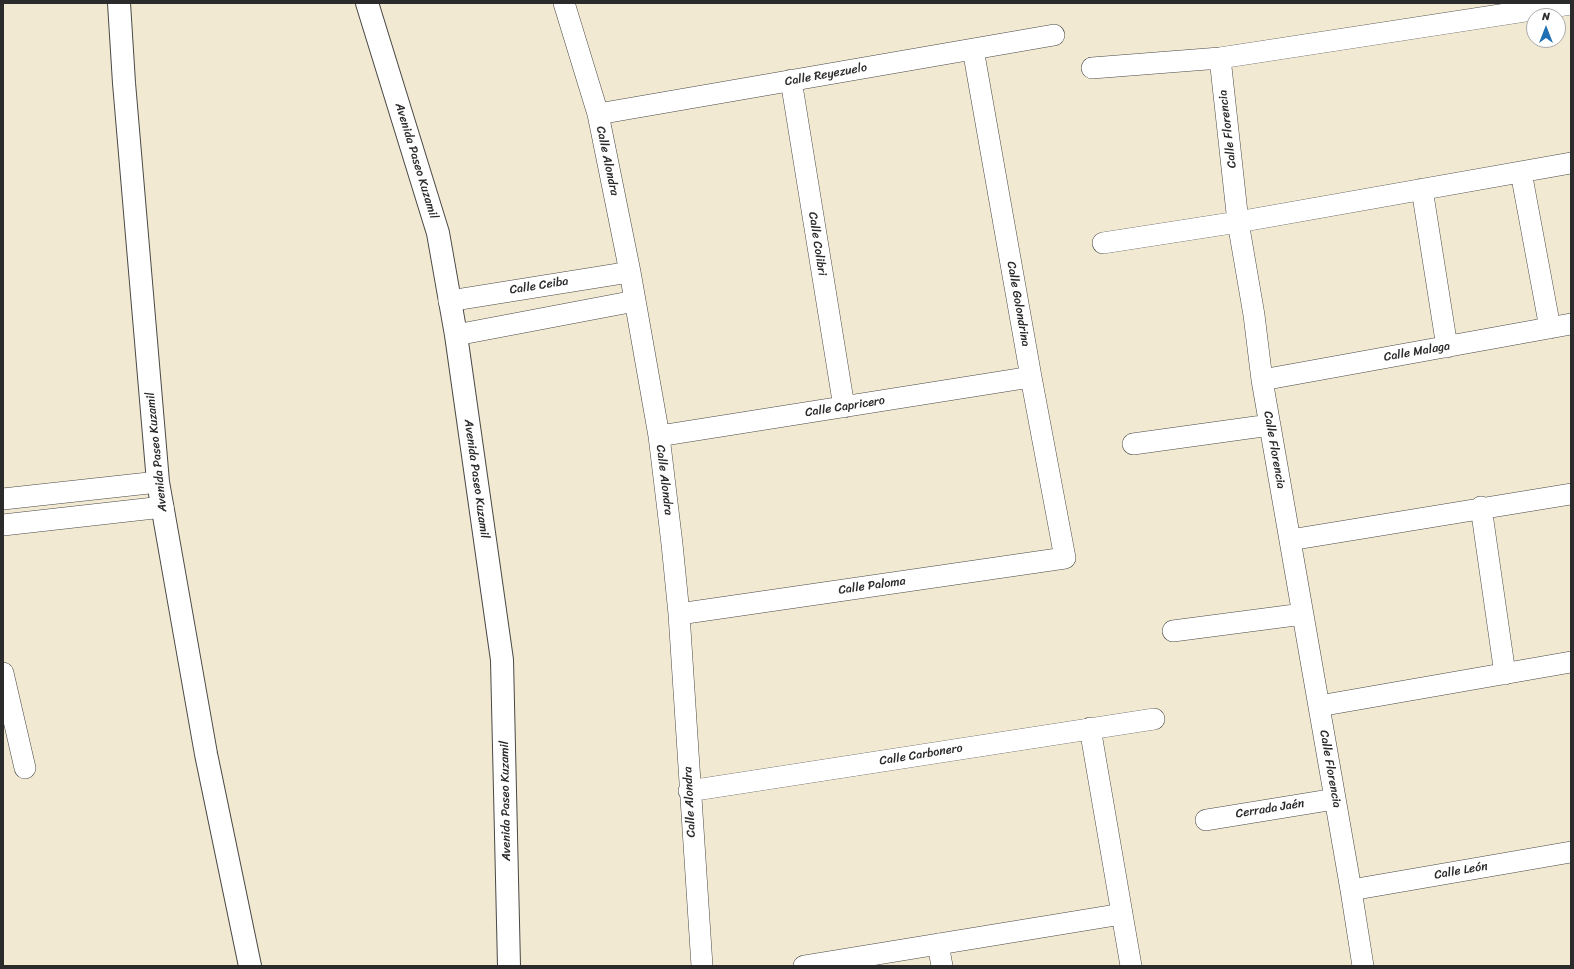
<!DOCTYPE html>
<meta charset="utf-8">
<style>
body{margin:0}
#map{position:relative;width:1574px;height:969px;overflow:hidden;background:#f2e9d3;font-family:Sriracha,sans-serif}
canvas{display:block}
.frame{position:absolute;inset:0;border:4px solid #2b2b2b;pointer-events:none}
.north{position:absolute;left:1526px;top:8px;width:40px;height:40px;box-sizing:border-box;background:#fff;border:1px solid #aaa;border-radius:50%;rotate:0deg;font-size:11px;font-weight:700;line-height:16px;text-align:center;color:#2b2b2b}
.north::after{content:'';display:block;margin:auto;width:14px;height:18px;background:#1f6fb2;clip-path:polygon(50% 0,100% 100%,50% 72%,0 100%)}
</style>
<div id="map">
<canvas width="1574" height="969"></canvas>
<div class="frame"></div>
<div class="north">N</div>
</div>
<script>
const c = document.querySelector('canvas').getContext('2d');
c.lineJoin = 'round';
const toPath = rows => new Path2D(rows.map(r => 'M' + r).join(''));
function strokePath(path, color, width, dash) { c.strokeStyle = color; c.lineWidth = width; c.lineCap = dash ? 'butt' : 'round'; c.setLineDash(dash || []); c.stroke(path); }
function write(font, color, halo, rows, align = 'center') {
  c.font = font + ' Sriracha,sans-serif'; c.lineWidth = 3; c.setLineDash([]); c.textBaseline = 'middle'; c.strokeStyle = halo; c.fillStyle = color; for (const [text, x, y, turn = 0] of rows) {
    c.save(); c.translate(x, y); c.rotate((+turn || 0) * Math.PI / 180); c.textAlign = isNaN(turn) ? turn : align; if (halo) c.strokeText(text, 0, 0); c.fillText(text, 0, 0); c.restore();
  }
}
const minor = toPath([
 [564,3,598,114,630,272,659,436,672,544,679,614,702,966],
 [1220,58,1571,4],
 [1092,68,1220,58,1238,222,1254,315,1262,380,1351,890,1363,966],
 [791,80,844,407],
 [598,114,1054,35],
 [1521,172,1550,328],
 [1422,189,1447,347],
 [1103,243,1238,222,1571,163],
 [449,301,630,272],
 [456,335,635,301],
 [1262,380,1571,324],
 [659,436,1031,377],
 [1133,444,1270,425],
 [3,499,158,482],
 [1481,507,1505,674],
 [3,525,163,507],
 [1290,540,1571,494],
 [679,614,1065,558,1031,377,973,49],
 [1173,631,1303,614],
 [3,673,25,768],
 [1319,706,1571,662],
 [1090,728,1131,966],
 [689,791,1154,719],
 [1206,820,1335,799],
 [1351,890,1571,852],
 [938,944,942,966],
 [804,966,1122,914]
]);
const secondary = toPath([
 [119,3,124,83,158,482,206,754,250,966],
 [367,3,438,233,456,335,502,660,509,966]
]);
strokePath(minor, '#494844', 22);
strokePath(secondary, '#494844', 24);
strokePath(minor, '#fff', 21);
strokePath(secondary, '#fff', 22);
write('12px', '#2b2b2b', '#fff', [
 ["Calle Reyezuelo",826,75,-10],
 ["Calle Florencia",1228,129,-97],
 ["Avenida Paseo Kuzamil",416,161,73],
 ["Calle Alondra",607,161,78],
 ["Calle Colibri",817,244,81],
 ["Calle Ceiba",539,286,-9],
 ["Calle Golondrina",1018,304,80],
 ["Calle Malaga",1417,352,-10],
 ["Calle Capricero",845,407,-9],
 ["Calle Florencia",1274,450,80],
 ["Avenida Paseo Kuzamil",157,452,-96],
 ["Avenida Paseo Kuzamil",476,479,82],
 ["Calle Alondra",664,480,83],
 ["Calle Paloma",872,586,-8],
 ["Calle Carbonero",921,755,-9],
 ["Calle Florencia",1330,769,80],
 ["Avenida Paseo Kuzamil",506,801,-91],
 ["Calle Alondra",690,802,-93],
 ["Cerrada Jaén",1270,809,-9],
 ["Calle León",1461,871,-10]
]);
</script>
